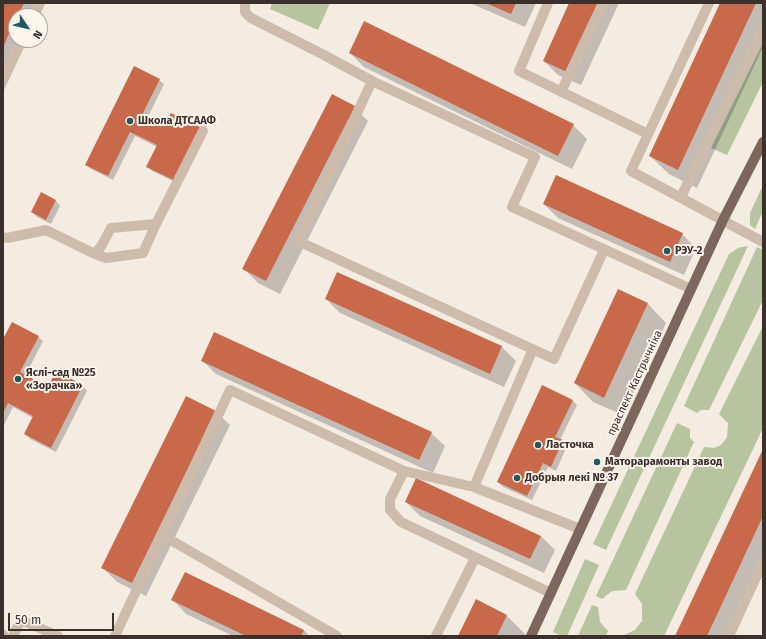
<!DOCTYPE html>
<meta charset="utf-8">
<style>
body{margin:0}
#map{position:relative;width:766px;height:639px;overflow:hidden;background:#f4ebe1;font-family:"Fira Sans",sans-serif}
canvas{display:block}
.frame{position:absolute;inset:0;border:4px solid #3b302b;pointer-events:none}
.north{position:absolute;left:8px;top:8px;width:40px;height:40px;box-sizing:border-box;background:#fbf5ee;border:1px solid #aea6a0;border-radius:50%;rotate:125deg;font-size:11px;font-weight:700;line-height:16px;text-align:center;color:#3b302b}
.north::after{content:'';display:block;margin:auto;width:14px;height:18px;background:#1f5a5e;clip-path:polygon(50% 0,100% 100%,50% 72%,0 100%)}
.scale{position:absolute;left:8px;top:613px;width:106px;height:18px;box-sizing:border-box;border:2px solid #3b302b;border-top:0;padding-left:5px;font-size:12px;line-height:14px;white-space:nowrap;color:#3b302b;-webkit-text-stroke:3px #fbf5ee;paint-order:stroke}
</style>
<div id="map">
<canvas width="766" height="639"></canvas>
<div class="frame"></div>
<div class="north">N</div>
<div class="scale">50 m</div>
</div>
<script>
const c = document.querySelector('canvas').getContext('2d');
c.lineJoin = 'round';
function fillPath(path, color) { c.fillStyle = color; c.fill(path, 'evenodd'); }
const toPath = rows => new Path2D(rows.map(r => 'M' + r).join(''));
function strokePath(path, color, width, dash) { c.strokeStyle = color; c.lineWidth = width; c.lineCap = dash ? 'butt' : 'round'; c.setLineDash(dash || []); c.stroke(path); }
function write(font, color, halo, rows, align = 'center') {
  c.font = font + ' "Fira Sans",sans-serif'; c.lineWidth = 4; c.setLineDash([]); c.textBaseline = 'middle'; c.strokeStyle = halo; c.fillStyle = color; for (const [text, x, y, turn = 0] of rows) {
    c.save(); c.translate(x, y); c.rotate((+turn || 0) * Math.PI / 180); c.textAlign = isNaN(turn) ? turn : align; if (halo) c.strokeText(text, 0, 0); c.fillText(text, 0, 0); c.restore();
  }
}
fillPath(toPath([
 [272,3,330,3,318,30,270,9],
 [763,43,763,82,727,155,711,148],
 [763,185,763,211,755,229,750,225,750,213],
 [748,246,606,550,593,544,729,254,738,248],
 [757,247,763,250,763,300,709,410,701,410,697,413,684,406],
 [763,326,763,428,664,636,622,636,635,630,642,621,642,604,635,594,704,447,714,448,721,445,727,437,728,423,719,414],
 [677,423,690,429,690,438,694,442,626,590,612,591,602,599,596,596],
 [585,559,599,565,567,636,562,636,553,632],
 [592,605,598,607,600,622,608,631,606,636,578,636]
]), '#b8c4a0');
fillPath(toPath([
 [3,3,44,3,38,16,16,16,16,40,27,40,3,92],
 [470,3,536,3,525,27],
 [570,3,619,3,581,85,558,75,544,61],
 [721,3,763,3,763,47,697,188,669,174,650,156],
 [350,53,573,125,587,139,572,169,364,67],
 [159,80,164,84,147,119,179,184,152,171,148,166,157,147,135,136,113,180,91,169,86,165],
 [354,107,368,121,280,294,258,283,244,269],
 [42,194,56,201,60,206,51,224,37,217,32,212],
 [544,204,682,234,696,248,684,275,558,218],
 [338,273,502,347,516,361,504,387,340,313,326,299],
 [618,290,648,304,666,323,623,415,593,402,575,383],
 [38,337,43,341,25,376,49,389,57,373,83,386,87,391,56,452,30,439,25,434,33,418,13,407,3,427,3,342],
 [202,360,431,433,445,446,433,473,216,374],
 [572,400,577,405,560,440,567,446,556,471,548,467,532,500,503,487,498,482],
 [216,412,230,425,146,596,117,582,103,568],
 [763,452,763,574,734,636,676,636],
 [406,502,541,536,555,550,544,573,420,516],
 [173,600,304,630,309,636,233,636,186,614],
 [476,601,507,616,525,634,525,636,459,636],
 [3,628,11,636,3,636]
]), '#0003');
fillPath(toPath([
 [3,3,24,3,18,16,16,16,3,48],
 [486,3,516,3,511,14],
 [569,3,599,3,567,72,543,61],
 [720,3,756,3,678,170,649,156],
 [364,21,574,124,558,156,349,53],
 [134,66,160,79,142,115,164,126,171,113,200,127,174,180,146,167,157,145,130,132,108,176,85,165],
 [332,94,355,106,266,281,242,269],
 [556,175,683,233,670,262,543,204],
 [41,192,56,200,46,220,31,212],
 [337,272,502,346,490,374,325,299],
 [618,289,648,303,604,398,574,383],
 [12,322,39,336,20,372,48,387,56,371,83,385,51,448,24,434,33,416,8,403,3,413,3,339],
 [214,332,432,432,419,460,201,361],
 [542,385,573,400,555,437,563,440,551,467,543,463,527,496,497,482],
 [186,396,216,411,132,583,101,568],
 [763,449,763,516,707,636,675,636],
 [416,478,541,536,530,559,405,502],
 [185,572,304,630,301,636,246,636,171,600],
 [476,599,507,615,497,636,458,636]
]), '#c8694b');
strokePath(toPath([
 [245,3,245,12,251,18,324,55,372,81],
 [548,3,519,71,648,134],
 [709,3,631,171,763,242],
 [34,16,40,3],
 [3,80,22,40],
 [561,92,603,3],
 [681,197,763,28],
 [3,237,7,238,46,230,95,254,102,245,111,228,156,224,203,131],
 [604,250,554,359,298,241,372,81,535,157,512,207,691,289],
 [95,254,106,258,143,253,156,224],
 [404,471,474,487,580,529],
 [474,487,533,349],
 [162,535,337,636],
 [13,636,21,620,58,636],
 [115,636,230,390,404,471,390,499,390,510,401,522,551,593],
 [436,636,475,558],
 [729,636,763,562]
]), '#cdbbac', 10);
strokePath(toPath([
 [531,636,723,220,763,142]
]), '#7d675c', 10);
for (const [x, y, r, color] of [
 [130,121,4,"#1f5a5e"],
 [667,251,4,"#1f5a5e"],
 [18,379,4,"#1f5a5e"],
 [538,445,4,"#1f5a5e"],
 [597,462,4,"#1f5a5e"],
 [517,478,4,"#1f5a5e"]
]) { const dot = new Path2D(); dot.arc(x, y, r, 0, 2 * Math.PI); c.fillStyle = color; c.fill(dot); strokePath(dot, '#fbf5ee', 1.5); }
write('bold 11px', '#3b302b', '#fbf5ee', [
 ["Школа ДТСААФ",138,121],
 ["РЭУ-2",675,251],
 ["Яслі-сад №25",26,373],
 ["«Зорачка»",26,386],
 ["Ласточка",546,445],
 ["Маторарамонты завод",605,462],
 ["Добрыя лекі № 37",525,478]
], 'left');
write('11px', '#3b302b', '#fbf5ee', [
 ["праспект Кастрычніка",635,383,-65]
]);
</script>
